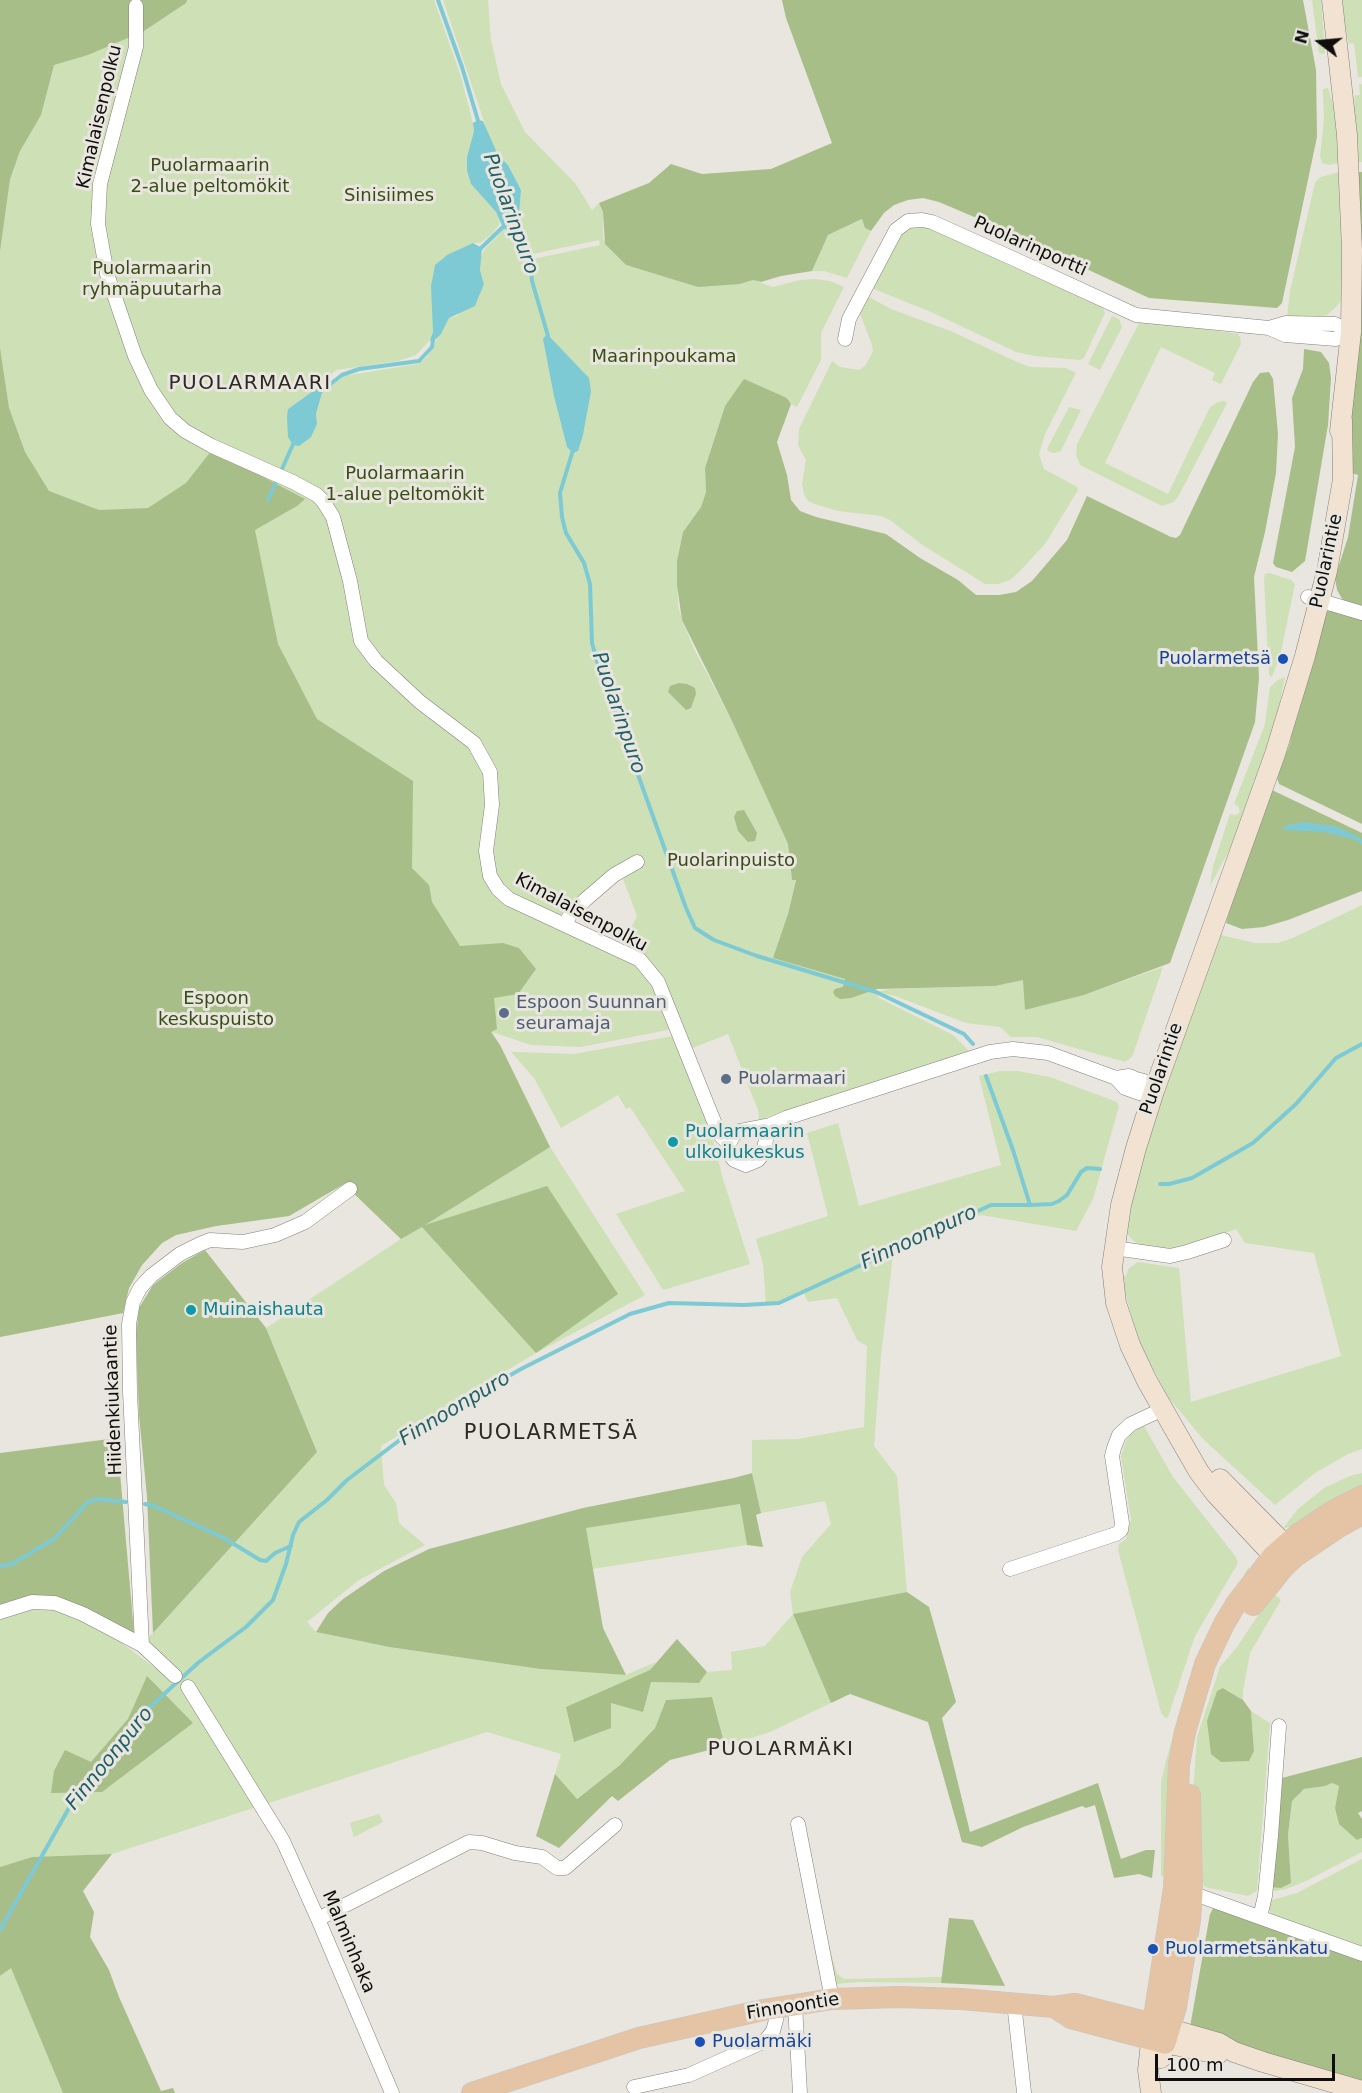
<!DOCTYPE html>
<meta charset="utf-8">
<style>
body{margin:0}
#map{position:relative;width:1362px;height:2093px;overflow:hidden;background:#e8e6de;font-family:"DejaVu Sans",sans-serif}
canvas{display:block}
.north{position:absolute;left:1290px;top:12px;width:60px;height:60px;-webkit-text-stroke:4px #e8e6de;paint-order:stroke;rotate:286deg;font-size:16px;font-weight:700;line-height:24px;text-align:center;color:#0f0e0c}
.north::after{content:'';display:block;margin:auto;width:21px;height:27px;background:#0f0e0c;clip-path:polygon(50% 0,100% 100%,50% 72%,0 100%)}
.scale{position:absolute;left:1155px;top:2054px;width:180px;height:27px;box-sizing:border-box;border:3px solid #0f0e0c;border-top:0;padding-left:8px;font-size:18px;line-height:21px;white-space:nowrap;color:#0f0e0c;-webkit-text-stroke:4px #e8e6de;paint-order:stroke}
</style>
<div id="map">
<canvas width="1362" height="2093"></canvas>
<div class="north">N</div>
<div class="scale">100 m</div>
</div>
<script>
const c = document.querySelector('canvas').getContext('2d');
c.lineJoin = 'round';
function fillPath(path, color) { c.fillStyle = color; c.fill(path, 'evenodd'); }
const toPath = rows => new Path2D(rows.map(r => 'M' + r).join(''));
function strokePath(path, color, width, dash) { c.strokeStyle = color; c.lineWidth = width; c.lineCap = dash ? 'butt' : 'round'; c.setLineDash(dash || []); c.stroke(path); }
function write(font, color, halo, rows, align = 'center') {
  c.font = font + ' "DejaVu Sans",sans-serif'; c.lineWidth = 6; c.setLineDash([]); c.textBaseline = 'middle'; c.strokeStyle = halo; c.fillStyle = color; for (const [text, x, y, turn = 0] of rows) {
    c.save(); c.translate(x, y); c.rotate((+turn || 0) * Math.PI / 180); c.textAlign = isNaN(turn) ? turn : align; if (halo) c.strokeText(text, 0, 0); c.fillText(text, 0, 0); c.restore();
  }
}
fillPath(toPath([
 [0,0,434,0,460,74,473,123,474,131,467,157,467,171,471,184,496,212,500,223,492,234,480,243,473,243,441,259,433,312,433,332,430,340,416,355,398,361,336,370,316,389,288,409,288,437,317,424,316,414,322,393,344,376,418,364,427,357,449,318,457,316,484,284,480,270,480,259,484,250,504,229,514,234,521,229,519,216,521,190,508,165,498,155,488,133,443,0,488,0,491,40,501,84,525,132,575,183,592,210,599,203,603,212,603,239,626,265,660,275,740,284,753,280,773,287,800,280,815,279,830,281,844,287,821,333,821,360,797,407,791,404,787,397,725,406,705,468,706,492,701,507,683,532,677,561,678,606,682,620,694,649,732,721,788,844,792,880,796,879,788,914,845,979,877,994,879,998,953,1035,969,1051,759,1120,758,1110,728,1034,690,1049,673,1029,581,1047,531,1045,492,1032,500,1045,550,1147,645,1295,536,1353,381,1446,384,1485,396,1503,399,1523,425,1545,359,1580,307,1622,316,1632,388,1647,540,1669,626,1675,656,1662,650,1670,567,1707,574,1742,610,1703,651,1682,698,1683,707,1672,732,1670,731,1652,765,1646,793,1614,790,1592,802,1557,831,1524,825,1501,761,1513,752,1473,752,1440,798,1439,864,1427,867,1346,857,1340,837,1298,808,1302,803,1291,779,1303,766,1304,763,1264,756,1239,828,1216,807,1133,838,1123,859,1206,1001,1165,979,1076,1000,1071,1017,1071,1050,1077,1117,1102,1119,1106,1093,1199,1076,1231,981,1215,893,1256,881,1355,874,1446,897,1476,907,1592,793,1614,831,1703,770,1732,725,1746,712,1697,666,1700,655,1728,620,1765,576,1799,555,1774,561,1754,487,1732,112,1854,32,1857,0,1867,0,1618,33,1607,66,1612,111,1635,171,1680,142,1645,317,1452,266,1328,401,1239,344,1184,289,1216,216,1226,176,1235,162,1243,142,1265,129,1288,123,1313,0,1337],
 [599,240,600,245,528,260,528,255],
 [622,876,637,916,624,942,611,950,568,933,575,917],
 [1312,0,1321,0,1325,54,1319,53],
 [1339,0,1362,0,1362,77,1358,77,1354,43,1349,44],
 [1362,84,1362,162,1354,161,1352,139,1355,95,1360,95,1359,85],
 [1328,88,1336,115,1339,163,1329,165,1322,163,1320,156,1324,120,1323,89],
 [1339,172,1341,190,1343,297,1337,306,1327,315,1307,319,1287,317,1290,291,1314,187,1316,181,1321,177],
 [863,219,865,228,871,231,847,278,824,271,812,271,828,235],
 [915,226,927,227,1103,308,1105,313,1084,358,1080,360,1034,356,1016,352,931,312,874,289,872,285,896,240,907,228],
 [867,296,891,309,953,332,1017,362,1030,367,1066,368,1076,373,1045,434,1039,454,1044,469,1077,487,1078,490,1045,544,1019,572,1010,580,998,584,985,584,921,544,890,520,881,516,838,511,815,504,808,501,804,494,802,484,806,460,798,445,799,429,832,361,840,367,859,370,865,366,870,357,873,351,871,342,860,314,860,307],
 [1112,316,1119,319,1122,327,1100,370,1088,364],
 [1144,320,1238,334,1240,337,1241,344,1221,384,1212,380,1215,373,1161,347,1105,463,1168,494,1210,407,1218,402,1224,401,1227,403,1179,495,1174,502,1162,506,1080,465,1076,455,1077,444,1139,323],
 [1069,407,1081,410,1061,451,1055,453,1050,452,1047,449],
 [1269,573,1291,580,1295,584,1280,656,1272,677,1269,675,1264,580,1265,574],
 [1285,677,1279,707,1266,754,1233,843,1210,886,1213,866,1230,814,1236,815,1240,812,1238,806,1234,804,1265,724,1270,687,1278,680],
 [1362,905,1362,1449,1348,1454,1315,1473,1275,1505,1203,1439,1168,1397,1138,1340,1121,1277,1126,1276,1129,1268,1138,1262,1179,1268,1191,1402,1341,1356,1314,1253,1245,1243,1236,1229,1190,1246,1175,1249,1143,1246,1134,1241,1128,1235,1128,1208,1151,1125,1221,935,1255,943,1278,943,1293,938],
 [1163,967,1132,1057,1125,1062,1037,1037,1011,1037,1000,1027,966,1023,895,996,876,992,890,989,995,986,1024,979,1026,1010,1084,995],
 [673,1036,707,1116,723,1179,750,1264,663,1290,616,1214,685,1191,630,1107,626,1109,618,1095,561,1128,534,1078,511,1052,574,1054],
 [1144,1426,1173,1477,1236,1557,1238,1563,1195,1636,1168,1717,1165,1718,1161,1712,1118,1550,1119,1544,1126,1539,1131,1520,1121,1456,1126,1441,1132,1432],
 [1362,1473,1362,1487,1292,1527,1283,1528,1298,1509,1324,1488,1350,1476],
 [741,1504,747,1545,592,1569,585,1527],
 [1248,1568,1252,1569,1217,1628,1165,1875,1161,1877,1161,1782,1166,1761,1187,1685,1198,1657],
 [1273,1593,1281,1600,1250,1653,1243,1691,1243,1700,1224,1688,1254,1751,1251,1711,1270,1723,1257,1891,1248,1896,1205,1887,1200,1878,1193,1792,1197,1737,1220,1667,1237,1647],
 [1332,1783,1339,1786,1335,1808,1357,1840,1362,1838,1362,1852,1306,1881,1286,1889,1269,1892,1269,1887,1291,1883,1288,1835,1292,1801,1304,1789,1325,1786],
 [379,1814,383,1822,354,1837,350,1823],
 [1362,1859,1362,1947,1276,1917,1271,1913,1268,1907,1268,1901,1297,1893],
 [827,1953,831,1953,837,1974,844,1979,942,1977,941,1983,861,1982,833,1984],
 [11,1967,63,2093,0,2093,0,1976]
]), '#cee0b6');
fillPath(toPath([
 [0,0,187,0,186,3,144,31,88,55,54,65,41,115,20,151,10,179,0,251],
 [782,0,1303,0,1316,70,1317,137,1282,303,1277,308,1149,298,979,219,939,202,923,198,908,200,894,205,884,213,871,231,865,228,862,219,828,235,812,271,781,276,761,282,753,280,740,284,698,287,626,265,605,244,603,212,599,203,649,183,671,164,702,174,771,169,832,143,786,18],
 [1355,172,1362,172,1362,607,1344,602,1337,590,1335,578,1348,537,1358,475,1351,473,1349,430],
 [0,348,9,408,25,452,49,491,99,510,148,508,186,483,212,450,305,499,297,506,255,530,278,644,317,719,413,781,412,868,429,885,432,902,460,946,503,943,519,948,536,969,518,994,494,998,497,1029,491,1032,500,1045,550,1147,425,1225,547,1186,618,1294,536,1353,422,1227,401,1239,344,1184,289,1216,216,1226,176,1235,162,1243,142,1265,129,1288,123,1313,0,1337],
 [1304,349,1321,352,1329,363,1331,378,1328,425,1305,561,1292,572,1276,567,1273,563,1295,447,1292,398,1303,369],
 [1269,372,1273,379,1278,434,1276,473,1265,532,1254,577,1259,678,1255,722,1170,963,1084,995,1025,1010,1023,980,995,986,877,989,851,998,840,999,835,996,833,992,835,989,843,987,845,979,773,958,788,914,796,880,792,880,788,844,732,721,682,620,677,585,677,561,683,532,701,507,706,492,705,468,725,406,744,379,787,398,791,404,777,442,787,475,791,500,800,511,816,517,886,534,920,558,958,580,976,595,999,595,1016,592,1032,581,1067,540,1087,496,1171,537,1176,538,1180,535,1253,382,1260,373],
 [1332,610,1362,618,1362,824,1279,784,1277,778,1290,743,1295,710,1321,614],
 [679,683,687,684,695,688,696,694,691,708,686,710,668,692,670,686],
 [1272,790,1362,833,1362,891,1288,920,1264,927,1242,929,1226,923,1255,822],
 [744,810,757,833,755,841,748,842,738,831,734,817,737,811],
 [205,1250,266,1328,317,1452,153,1633,147,1497,139,1415,136,1336,139,1308,153,1285,182,1263],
 [117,1438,134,1633,68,1602,33,1595,0,1607,0,1453],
 [752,1473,761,1513,756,1515,763,1547,747,1545,740,1504,586,1528,603,1628,626,1675,540,1669,389,1647,316,1632,328,1613,343,1599,384,1571,429,1549,583,1508,734,1478],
 [907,1592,929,1607,956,1702,942,1718,970,1832,1098,1783,1121,1859,1146,1850,1155,1850,1152,1878,1139,1874,1114,1878,1095,1805,1086,1808,1082,1806,1023,1827,982,1847,962,1842,928,1722,850,1694,831,1703,793,1614],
 [677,1639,707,1672,699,1683,651,1682,643,1712,611,1703,611,1728,574,1742,566,1707,650,1670],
 [147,1676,193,1723,102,1792,51,1793,54,1771,65,1750,91,1762,128,1719],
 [1223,1688,1243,1700,1251,1711,1254,1751,1249,1761,1221,1762,1211,1754,1207,1721,1217,1691],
 [712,1697,725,1746,670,1760,618,1801,612,1796,559,1848,536,1836,555,1774,577,1799,620,1765,655,1728,666,1700],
 [1362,1757,1362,1811,1358,1813,1362,1819,1362,1838,1357,1840,1339,1824,1335,1808,1339,1786,1332,1783,1325,1786,1304,1789,1292,1801,1288,1835,1291,1883,1281,1888,1269,1887,1278,1779],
 [112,1854,83,1891,94,1912,90,1937,109,1970,119,1997,161,2091,173,2088,175,2093,63,2093,11,1968,0,1976,0,1867,32,1857],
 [1215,1905,1362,1960,1362,2082,1303,2068,1190,2027,1210,1914],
 [949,1918,973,1920,1005,1986,941,1983]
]), '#a7be89');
fillPath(toPath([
 [478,120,483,121,498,155,508,165,521,190,519,216,521,229,518,233,514,234,503,228,496,212,471,184,467,171,467,157,474,131,473,123],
 [473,243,482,248,480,270,484,284,479,296,475,306,449,318,441,334,432,343,430,340,433,332,431,286,435,265,447,255],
 [547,334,589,378,591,391,583,435,578,451,573,453,567,447,554,396,543,339],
 [316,389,322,390,322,393,316,414,317,424,311,437,299,446,293,445,288,437,287,417,288,409],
 [1304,822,1335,826,1355,835,1356,838,1353,839,1324,832,1283,830,1285,826]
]), '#7dcad4');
strokePath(toPath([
 [438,0,462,67,479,124],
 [515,229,530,259,532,281,548,336],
 [478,251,505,225],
 [320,392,342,375,359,369,419,361,432,347,433,340],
 [573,450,560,493,562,517,566,533,584,563,590,584,592,643,597,661,686,908,695,928,714,940,757,956,876,992,964,1034,973,1044],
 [268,500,295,440],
 [1356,838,1362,842],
 [986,1076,1013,1150,1030,1205],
 [1160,1184,1169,1184,1192,1178,1253,1143,1296,1104,1336,1058,1362,1044],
 [145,1504,154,1506,224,1538,260,1560,266,1561,275,1553,291,1546],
 [0,1566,12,1564,54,1539,88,1502,97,1499,126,1502],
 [0,1930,69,1808,139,1717,199,1662,246,1627,273,1600,286,1564,293,1535,299,1522,327,1500,347,1480,409,1433,521,1369,630,1314,669,1303,744,1305,779,1303,991,1205,1030,1205,1052,1204,1059,1201,1067,1195,1081,1172,1087,1168,1100,1169]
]), '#7dcad4', 4);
const street = toPath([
 [136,6,136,47,100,184,98,224,107,274,135,356,151,390,170,418,185,431,212,446,293,482,317,495,323,501,333,517,350,581,361,641,376,661,420,702,474,743,490,772,492,805,486,851,490,876,498,889,509,899,640,960,658,982,713,1119,720,1135,729,1144],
 [1269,328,1286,323,1335,324,1351,332],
 [845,339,849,319,896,230,908,221,922,220,932,222,1012,258,1136,315,1269,328,1285,335,1336,339,1351,332],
 [1308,597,1362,613],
 [565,925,570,915,585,900,614,875,637,862],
 [1116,1078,1129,1076,1136,1079,1144,1081,1154,1091],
 [770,1125,762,1155,758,1160,746,1165,734,1160,730,1155,729,1144,733,1136,739,1131,770,1125,786,1118,990,1052,1013,1049,1048,1053,1116,1078,1125,1088,1139,1093,1154,1091],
 [1114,1248,1170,1256,1187,1252,1224,1240],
 [1010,1569,1116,1534,1121,1530,1122,1523,1112,1456,1114,1448,1119,1435,1131,1424,1163,1409],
 [0,1612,32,1602,55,1603,83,1614,142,1645,175,1676],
 [142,1645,130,1392,129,1324,133,1302,140,1288,151,1276,180,1254,200,1244,210,1240,243,1242,275,1235,305,1222,350,1189],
 [188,1687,283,1841,318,1919,392,2093],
 [798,1824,832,1999],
 [1186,1891,1362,1954],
 [1260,1917,1265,1896,1271,1836,1279,1726],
 [318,1919,469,1842,482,1843,515,1853,542,1857,557,1868,565,1868,615,1825],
 [1014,2003,1024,2092],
 [795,2005,800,2093],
 [634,2087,689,2075,765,2041,773,2031,776,2020,774,2008]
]);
const secondary = toPath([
 [1332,0,1347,135,1352,250,1351,332,1340,431],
 [1220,1479,1296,1556],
 [1283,1566,1215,1493,1199,1472,1180,1439,1147,1381,1130,1345,1116,1303,1112,1267,1121,1205,1136,1148,1154,1091,1275,754,1305,656,1327,571,1343,479,1342,420],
 [1161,2058,1165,2043,1218,2054],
 [1151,2093,1148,2070,1153,2024,1219,2043,1234,2052,1263,2062,1362,2091]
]);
const primary = toPath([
 [1253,1605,1284,1567,1296,1556,1339,1527,1362,1514],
 [1054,2007,1071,2018,1165,2043,1176,2007,1190,1920,1192,1893,1190,1795],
 [472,2093,639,2038,763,2010,832,1999,899,1997,961,1999,1054,2007,1075,2004,1153,2024,1174,1888,1179,1765,1185,1732,1205,1664,1224,1624,1236,1604,1273,1556,1297,1535,1333,1511,1362,1496]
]);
strokePath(street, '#83817b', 15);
strokePath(secondary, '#83817b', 21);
strokePath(primary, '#c5c5c5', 22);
strokePath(street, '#fff', 14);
strokePath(secondary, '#f2e2d2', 20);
strokePath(primary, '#e4c4a5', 21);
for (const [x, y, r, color] of [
 [1283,659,6,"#1a4fb4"],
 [504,1013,6,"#5c6f8a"],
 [726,1079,6,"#5c6f8a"],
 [673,1142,6,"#0f9aa8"],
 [191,1310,6,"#0f9aa8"],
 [1153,1949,6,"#1a4fb4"],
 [700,2042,6,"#1a4fb4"]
]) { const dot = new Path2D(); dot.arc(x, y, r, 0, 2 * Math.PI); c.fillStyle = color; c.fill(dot); strokePath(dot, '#e8e6de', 2); }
write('18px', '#0f0e0c', '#e8e6de', [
 ["Kimalaisenpolku",100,117,-77],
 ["Puolarinportti",1030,247,24],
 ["Puolarintie",1327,561,-78],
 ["Kimalaisenpolku",581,913,28],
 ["Puolarintie",1162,1069,-71],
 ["Hiidenkiukaantie",114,1400,-92],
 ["Malminhaka",348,1942,67],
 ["Finnoontie",793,2007,-9]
]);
write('18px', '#384d14', '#e8e6de', [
 ["Puolarmaarin",210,166],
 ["2-alue peltomökit",210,187],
 ["Sinisiimes",389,196],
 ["Puolarmaarin",152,269],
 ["ryhmäpuutarha",152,290],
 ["Maarinpoukama",664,357],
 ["Puolarmaarin",405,474],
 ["1-alue peltomökit",405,495],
 ["Puolarinpuisto",731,861],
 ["Espoon",216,999],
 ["keskuspuisto",216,1020]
]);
write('18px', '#164399', '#e8e6de', [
 ["Puolarmetsä",1271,659,"right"],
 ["Puolarmetsänkatu",1165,1949],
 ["Puolarmäki",712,2042]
], 'left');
write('18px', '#4e5e75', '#e8e6de', [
 ["Espoon Suunnan",516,1003],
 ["seuramaja",516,1024],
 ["Puolarmaari",738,1079]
], 'left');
write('18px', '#0d838f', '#e8e6de', [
 ["Puolarmaarin",685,1132],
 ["ulkoilukeskus",685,1153],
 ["Muinaishauta",203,1310]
], 'left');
write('italic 20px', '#216068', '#e8e6de', [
 ["Puolarinpuro",510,214,70],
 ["Puolarinpuro",618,713,71],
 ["Finnoonpuro",919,1238,-25],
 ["Finnoonpuro",455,1409,-31],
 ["Finnoonpuro",110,1759,-51]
]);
c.letterSpacing = '1.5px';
write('20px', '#2c2a24', '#e8e6de', [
 ["PUOLARMAARI",250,384],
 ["PUOLARMÄKI",781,1750]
]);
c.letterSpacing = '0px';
c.letterSpacing = '1.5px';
write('21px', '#2c2a24', '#e8e6de', [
 ["PUOLARMETSÄ",551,1434]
]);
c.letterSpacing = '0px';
</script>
